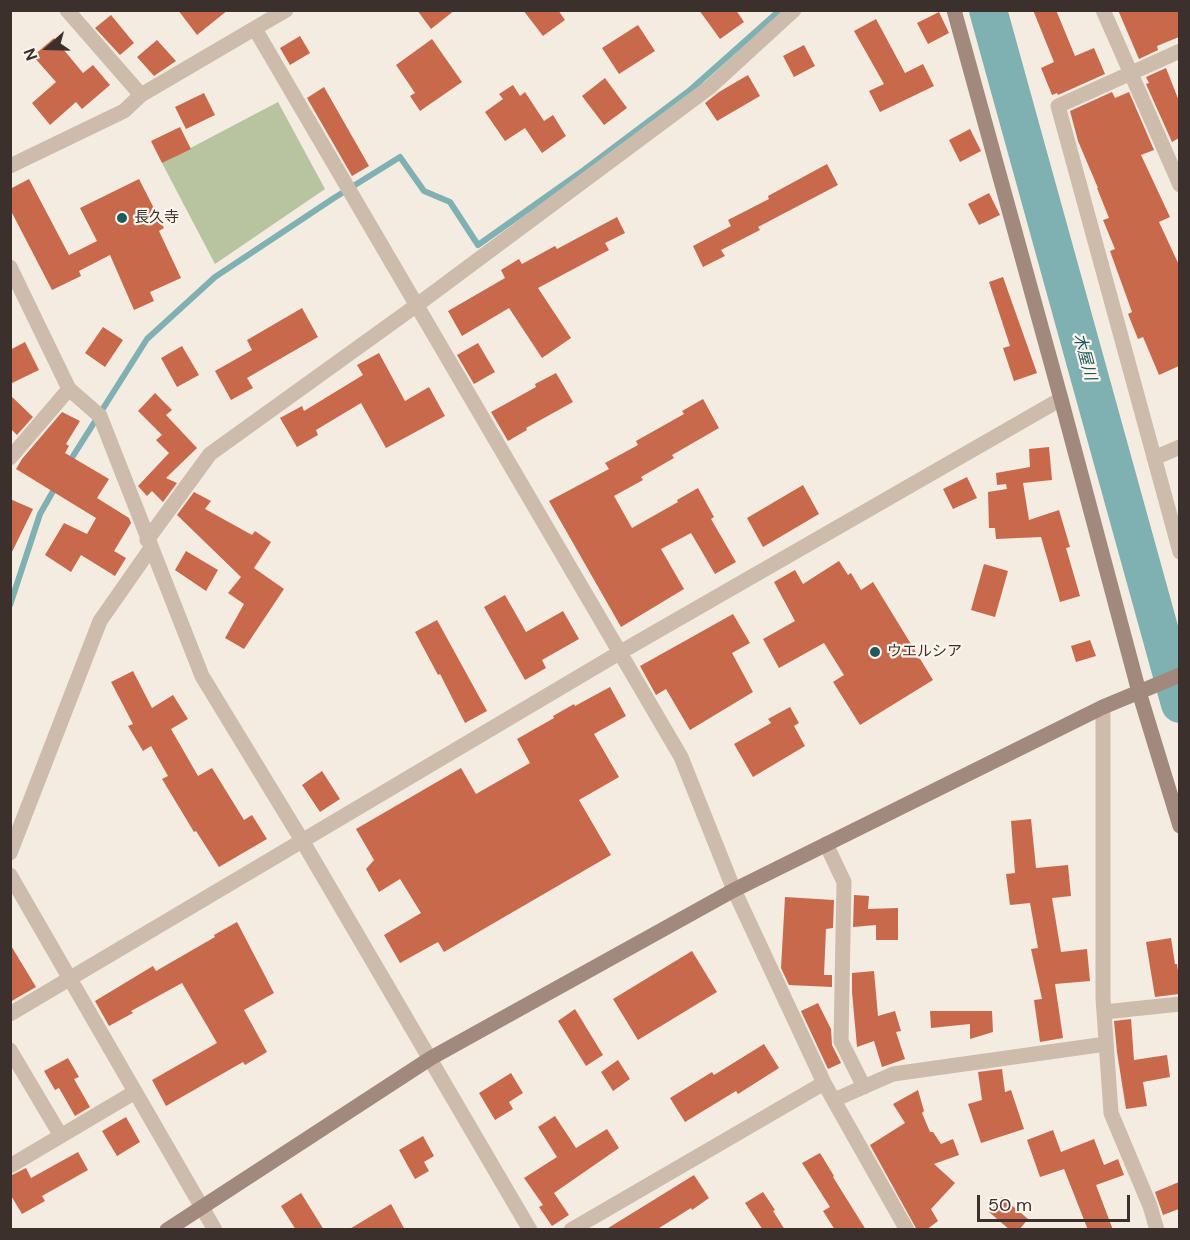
<!DOCTYPE html>
<meta charset="utf-8">
<style>
body{margin:0}
#map{position:relative;width:1190px;height:1240px;overflow:hidden;background:#f4ebe1;font-family:"DM Sans",sans-serif}
canvas{display:block}
.frame{position:absolute;inset:0;border:12px solid #3b302b;pointer-events:none}
.north{position:absolute;left:18px;top:18px;width:60px;height:60px;-webkit-text-stroke:4px #fbf5ee;paint-order:stroke;rotate:250deg;font-size:16px;font-weight:700;line-height:24px;text-align:center;color:#3b302b}
.north::after{content:'';display:block;margin:auto;width:21px;height:27px;background:#3b302b;clip-path:polygon(50% 0,100% 100%,50% 72%,0 100%)}
.scale{position:absolute;left:977px;top:1195px;width:153px;height:27px;box-sizing:border-box;border:3px solid #3b302b;border-top:0;padding-left:8px;font-size:18px;line-height:21px;white-space:nowrap;color:#3b302b;-webkit-text-stroke:4px #fbf5ee;paint-order:stroke}
</style>
<div id="map">
<canvas width="1190" height="1240"></canvas>
<div class="frame"></div>
<div class="north">N</div>
<div class="scale">50 m</div>
</div>
<script>
const c = document.querySelector('canvas').getContext('2d');
c.lineJoin = 'round';
function fillPath(path, color) { c.fillStyle = color; c.fill(path, 'evenodd'); }
const toPath = rows => new Path2D(rows.map(r => 'M' + r).join(''));
function strokePath(path, color, width, dash) { c.strokeStyle = color; c.lineWidth = width; c.lineCap = dash ? 'butt' : 'round'; c.setLineDash(dash || []); c.stroke(path); }
function write(font, color, halo, rows, align = 'center') {
  c.font = font + ' "DM Sans","Noto Sans JP",sans-serif'; c.lineWidth = 4.5; c.setLineDash([]); c.textBaseline = 'middle'; c.strokeStyle = halo; c.fillStyle = color; for (const [text, x, y, turn = 0] of rows) {
    c.save(); c.translate(x, y); c.rotate((+turn || 0) * Math.PI / 180); c.textAlign = isNaN(turn) ? turn : align; if (halo) c.strokeText(text, 0, 0); c.fillText(text, 0, 0); c.restore();
  }
}
fillPath(toPath([
 [278,102,325,189,215,264,162,163]
]), '#b8c4a0');
strokePath(toPath([
 [68,464,147,339,215,277,334,198,400,157,424,191,450,202,478,245,584,170,689,91,780,10],
 [10,605,40,514,56,486]
]), '#7fb0b2', 6);
strokePath(toPath([
 [988,10,1180,704]
]), '#7fb0b2', 38);
fillPath(toPath([
 [178,10,228,10,197,35],
 [417,10,455,10,431,29],
 [523,10,558,10,565,20,543,36],
 [699,10,736,10,744,22,720,39],
 [1033,10,1056,10,1075,56,1094,48,1105,74,1058,95,1057,93,1052,95,1041,68,1054,62],
 [1118,10,1179,10,1179,37,1157,46,1158,50,1139,59],
 [939,12,949,33,928,44,917,23],
 [111,15,134,43,120,55,95,28],
 [876,19,905,73,923,64,934,86,880,112,869,91,884,84,854,31],
 [638,25,655,51,619,74,602,48],
 [300,36,310,53,290,65,280,48],
 [54,38,83,73,93,65,110,85,82,109,76,102,50,125,32,103,56,82,33,56],
 [432,39,462,82,420,111,410,96,415,93,396,65],
 [157,40,176,61,154,76,137,57],
 [804,45,815,66,794,77,783,56],
 [1166,68,1179,101,1179,138,1172,142,1146,84,1149,83,1146,77],
 [748,75,760,96,717,121,705,103,719,92],
 [605,78,627,108,604,125,582,96],
 [513,85,520,96,525,92,544,121,553,115,566,136,542,153,525,128,505,141,485,112,503,99,499,94],
 [324,87,369,166,352,176,307,98],
 [1112,92,1115,98,1129,92,1154,150,1141,155,1170,217,1159,222,1179,265,1179,366,1159,375,1143,337,1138,339,1128,314,1132,312,1110,251,1115,249,1103,220,1109,218,1097,188,1098,188,1078,141,1070,111],
 [204,93,215,115,186,129,175,107],
 [180,127,191,149,162,163,151,141],
 [970,129,981,151,960,162,949,140],
 [827,164,838,185,758,227,760,230,721,250,725,256,703,267,693,246,731,226,728,220,769,199,768,196],
 [29,179,69,255,97,241,80,208,139,179,164,228,159,231,181,278,150,292,154,301,134,310,110,255,79,271,81,276,52,290,10,209,10,189],
 [989,193,1000,215,979,225,968,204],
 [617,217,625,233,605,243,609,250,538,288,571,338,542,358,509,308,462,336,448,311,505,278,501,270,519,259,522,264,555,246,557,249],
 [1003,277,1037,373,1014,381,1003,348,1010,346,989,282],
 [302,308,318,337,247,378,253,388,231,400,215,371,252,350,247,340],
 [103,327,123,340,105,367,85,353],
 [25,342,39,370,10,384,10,350],
 [478,343,495,372,474,384,457,355],
 [182,346,199,375,177,387,161,358],
 [379,353,405,401,429,387,445,416,386,448,361,403,316,430,318,435,297,447,280,418,302,406,304,411,363,375,357,365],
 [556,373,573,402,526,428,527,430,508,441,491,412,536,387,535,384],
 [155,393,172,410,166,415,197,448,166,478,177,483,163,502,152,491,147,496,138,486,169,453,156,440,162,435,138,411],
 [10,395,33,417,17,435,10,428],
 [703,399,719,428,672,455,674,458,641,477,643,480,614,496,632,528,678,502,677,500,698,488,714,517,711,519,736,562,715,574,691,533,661,549,684,589,621,627,549,501,609,469,605,463,638,445,636,441,684,414,682,411],
 [62,412,80,421,66,444,69,446,65,453,109,479,97,498,129,518,131,523,114,551,126,558,115,576,81,555,71,572,45,555,64,523,87,534,96,518,16,469,22,459],
 [1049,447,1052,480,1023,483,1029,520,1059,510,1070,547,1066,548,1080,596,1060,602,1041,537,996,539,995,528,989,528,988,492,1007,489,1006,484,997,485,996,473,1030,467,1029,449],
 [967,477,977,498,953,509,943,489],
 [803,485,819,514,763,547,747,518],
 [194,492,211,501,205,509,252,535,255,531,271,542,254,568,284,589,244,649,225,638,244,604,228,593,241,577,177,515],
 [10,499,33,509,10,556],
 [186,551,218,570,206,591,175,570],
 [839,561,848,575,851,573,861,590,873,582,933,680,860,725,833,682,844,675,824,643,779,668,763,639,795,621,774,582,795,570,803,584],
 [984,564,1008,571,995,617,971,610],
 [505,595,526,632,563,611,579,639,542,660,546,668,525,680,484,607],
 [733,614,750,643,732,653,753,692,690,730,666,689,656,695,640,666],
 [437,620,487,711,465,723,440,674,438,675,415,632],
 [1090,640,1096,656,1076,662,1071,646],
 [133,671,152,708,173,695,188,719,171,729,198,776,212,768,244,820,252,815,267,839,219,867,196,831,194,832,162,779,168,776,151,746,143,751,128,726,133,724,111,682],
 [610,687,626,716,594,734,619,777,579,800,611,855,444,952,438,942,400,963,384,935,421,913,400,879,379,892,366,869,374,860,356,829,461,768,476,794,530,763,517,739,554,718,553,716,574,704,575,706],
 [790,707,799,723,794,726,805,746,753,777,734,744,771,723,768,719],
 [322,771,340,799,320,812,302,785],
 [1031,819,1036,868,1068,865,1071,896,1052,898,1061,952,1087,949,1090,981,1055,984,1063,1038,1040,1042,1034,1000,1042,999,1031,949,1038,948,1030,903,1010,905,1006,874,1015,873,1011,821],
 [854,895,869,896,868,909,898,908,898,940,876,940,876,925,853,927],
 [785,897,834,900,833,928,826,929,824,975,832,975,832,987,789,985,781,968],
 [237,922,274,993,244,1010,267,1052,245,1065,243,1062,166,1106,152,1080,217,1043,182,983,131,1011,133,1013,109,1026,95,1001,153,966,156,971,215,937,214,935],
 [1171,938,1175,964,1177,964,1179,978,1179,994,1155,997,1146,942],
 [10,944,36,987,10,1002],
 [692,951,717,992,638,1040,613,999],
 [874,971,878,1016,895,1011,901,1031,896,1032,905,1059,882,1067,874,1041,857,1047,852,992,852,973],
 [818,1003,831,1029,832,1045,841,1063,828,1069,801,1011],
 [575,1009,603,1055,586,1066,558,1021],
 [930,1011,992,1011,993,1032,970,1039,970,1024,931,1028],
 [1131,1019,1134,1060,1167,1055,1170,1077,1143,1082,1147,1106,1126,1109,1117,1052,1114,1021],
 [764,1044,779,1068,738,1094,736,1091,685,1122,670,1098,712,1072,714,1075],
 [68,1058,79,1077,74,1079,90,1107,75,1116,59,1088,55,1090,44,1071],
 [618,1060,630,1079,613,1091,601,1072],
 [1002,1069,1005,1092,1011,1090,1024,1129,981,1143,968,1104,982,1100,978,1072],
 [511,1073,523,1093,509,1102,513,1109,495,1120,479,1093],
 [918,1090,924,1111,922,1113,930,1132,933,1132,941,1144,953,1139,959,1155,934,1164,955,1183,931,1209,938,1221,926,1230,917,1230,870,1145,905,1123,893,1104],
 [555,1116,576,1148,607,1129,619,1148,554,1193,569,1215,552,1226,539,1207,543,1205,524,1178,557,1157,538,1127],
 [126,1117,140,1142,117,1156,102,1131],
 [1053,1130,1061,1152,1094,1139,1104,1165,1118,1159,1124,1175,1096,1185,1113,1230,1088,1230,1064,1169,1040,1177,1027,1140],
 [423,1136,434,1156,424,1162,429,1171,415,1179,399,1150],
 [78,1152,88,1170,42,1196,45,1201,22,1214,10,1194,10,1176,26,1168,31,1178],
 [820,1153,834,1176,833,1177,866,1230,835,1230,823,1211,830,1207,802,1163],
 [694,1175,709,1198,692,1210,691,1208,656,1230,605,1230],
 [1179,1182,1179,1209,1163,1215,1155,1192],
 [763,1192,775,1210,773,1211,785,1230,763,1230,745,1203],
 [301,1193,324,1230,296,1230,281,1206],
 [1002,1197,1028,1219,1019,1230,1010,1230,989,1212],
 [391,1204,405,1230,348,1230]
]), '#c8694b');
strokePath(toPath([
 [67,10,141,95],
 [1103,10,1180,185],
 [255,29,681,757,734,890,824,1083,907,1230],
 [1180,51,1058,106,1180,552],
 [10,166,124,111,141,95,286,10],
 [10,267,69,389,100,416,202,676,303,842,530,1230],
 [10,458,69,389],
 [1154,458,1180,447],
 [147,540,210,454,417,305,710,87,794,10],
 [1103,707,1103,998,1111,1113,1150,1206,1157,1230],
 [826,844,844,882,841,1041,864,1087],
 [10,853,100,621,151,548],
 [10,875,215,1230],
 [1104,1012,1180,1004],
 [10,1014,619,653,1061,399],
 [10,1050,61,1136],
 [834,1100,893,1074,1106,1044],
 [10,1166,135,1092],
 [571,1230,824,1083]
]), '#cdbbac', 15);
strokePath(toPath([
 [954,10,1061,399,1139,692,1180,826],
 [167,1230,431,1058,734,890,1103,707,1180,675]
]), '#a18a7d', 15);
for (const [x, y, r, color] of [
 [122,218,6,"#1f5a5e"],
 [875,652,6,"#1f5a5e"]
]) { const dot = new Path2D(); dot.arc(x, y, r, 0, 2 * Math.PI); c.fillStyle = color; c.fill(dot); strokePath(dot, '#fbf5ee', 2); }
write('15px', '#3b302b', '#fbf5ee', [
 ["長久寺",134,218],
 ["ウエルシア",887,652]
], 'left');
write('italic 16px', '#1f5a5e', '#fbf5ee', [
 ["木屋川",1084,357,75]
]);
</script>
